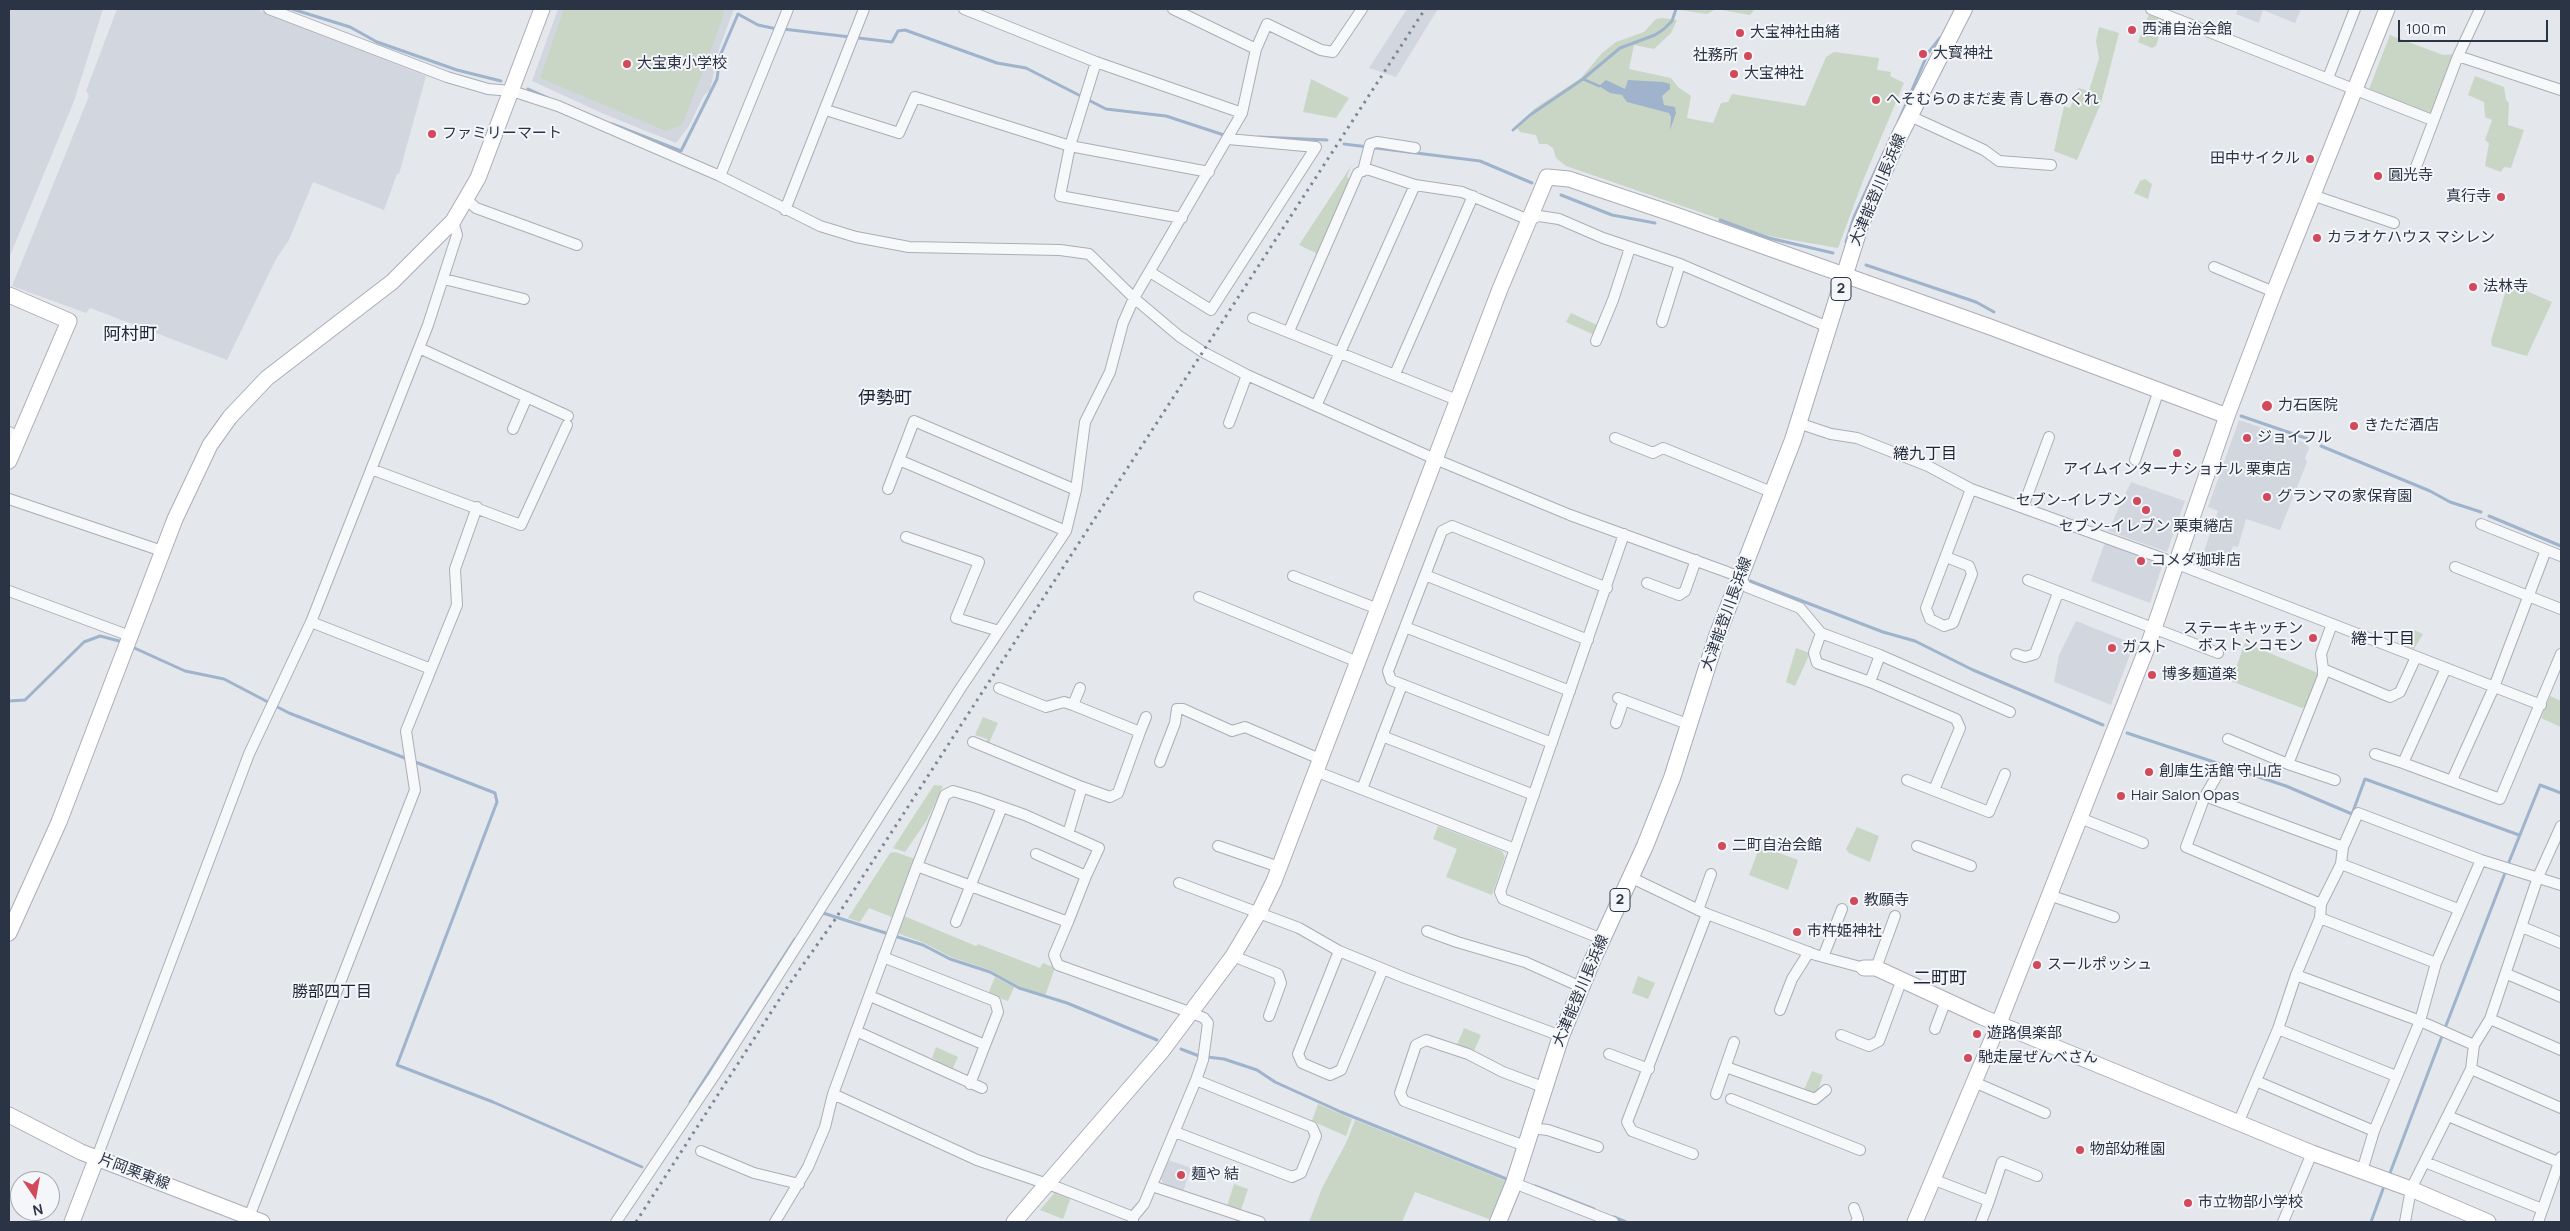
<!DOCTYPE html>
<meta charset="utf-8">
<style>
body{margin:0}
#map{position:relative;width:2570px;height:1231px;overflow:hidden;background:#e4e7ec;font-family:Manrope,sans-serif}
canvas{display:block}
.frame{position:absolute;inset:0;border:10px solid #2b3445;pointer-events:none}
.north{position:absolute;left:10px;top:1171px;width:50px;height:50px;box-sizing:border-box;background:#f4f6f9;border:1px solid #a4a8b1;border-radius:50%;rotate:168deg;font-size:14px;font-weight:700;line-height:20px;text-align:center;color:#2b3445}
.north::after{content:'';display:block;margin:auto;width:18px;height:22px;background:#d1495b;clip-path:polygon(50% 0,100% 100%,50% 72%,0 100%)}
.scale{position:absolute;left:2398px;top:20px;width:150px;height:22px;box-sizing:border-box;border:2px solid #2b3445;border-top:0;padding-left:6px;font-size:15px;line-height:18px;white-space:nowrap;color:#2b3445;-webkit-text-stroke:4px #f4f6f9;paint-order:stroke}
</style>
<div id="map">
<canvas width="2570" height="1231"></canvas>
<div class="frame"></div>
<div class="north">N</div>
<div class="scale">100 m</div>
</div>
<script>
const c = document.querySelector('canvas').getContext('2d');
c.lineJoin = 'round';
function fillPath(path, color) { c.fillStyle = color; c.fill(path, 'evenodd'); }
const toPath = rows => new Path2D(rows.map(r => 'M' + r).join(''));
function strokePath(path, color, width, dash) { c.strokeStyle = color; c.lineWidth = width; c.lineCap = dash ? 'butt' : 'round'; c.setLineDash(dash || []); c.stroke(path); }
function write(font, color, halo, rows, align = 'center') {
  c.font = font + ' Manrope,"Noto Sans JP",sans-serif'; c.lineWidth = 4; c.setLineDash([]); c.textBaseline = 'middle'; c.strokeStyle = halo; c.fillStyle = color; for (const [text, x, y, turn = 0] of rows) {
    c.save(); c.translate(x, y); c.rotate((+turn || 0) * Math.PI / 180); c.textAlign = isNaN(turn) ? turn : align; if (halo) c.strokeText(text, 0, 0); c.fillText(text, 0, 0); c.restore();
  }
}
fillPath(toPath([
 [9,9,103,9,74,101,9,258],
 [117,9,256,9,426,76,399,174,397,174,384,210,313,182,289,240,276,259,227,360,90,308,86,313,12,286,89,96,86,91],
 [558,9,734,9,719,49,710,90,704,95,689,126,676,143,604,114,532,81],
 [1407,9,1438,9,1396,77,1369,68],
 [2238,9,2301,9,2295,23,2263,10,2259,23,2236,14],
 [2239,420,2306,443,2309,448,2305,458,2307,462,2280,530,2246,519,2238,547,2233,546,2228,561,2215,556,2210,569,2199,565,2218,511,2208,507],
 [2131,482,2185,501,2167,552,2108,531],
 [2105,542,2163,563,2150,603,2091,581],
 [2076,621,2134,644,2111,705,2054,682,2059,655],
 [1168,1160,1191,1168,1183,1192,1164,1185,1161,1178]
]), '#d2d6de');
fillPath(toPath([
 [564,9,723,10,724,14,704,69,682,125,666,131,540,78],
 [1673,9,1753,9,1754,10,1750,15,1716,9,1707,14],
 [2150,12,2163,16,2164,21,2156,46,2152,48,2138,42],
 [1662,18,1677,20,1671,33,1654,49,1634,45,1629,69,1671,78,1678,87,1691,96,1687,118,1713,123,1721,103,1728,102,1732,94,1805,106,1826,57,1834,52,1879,58,1877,70,1891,72,1890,76,1904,83,1864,178,1838,248,1769,236,1566,166,1556,158,1553,148,1547,144,1539,144,1536,135,1520,132,1517,128,1534,109,1581,78,1602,53,1616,42,1644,32,1656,19],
 [2099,27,2119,33,2101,103,2077,160,2054,151,2064,106,2070,108,2078,88,2089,91,2099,58,2096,41],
 [2390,35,2443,55,2454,54,2433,111,2429,113,2369,89],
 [2475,76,2504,87,2506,100,2509,103,2508,125,2524,130,2511,168,2504,167,2501,172,2485,166,2489,143,2485,140,2492,120,2485,117,2484,102,2468,95],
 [1311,79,1349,98,1336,118,1303,112],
 [1351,166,1347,177,1350,179,1318,254,1299,245],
 [2145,179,2152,184,2148,199,2134,193,2140,181],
 [2508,283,2552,302,2527,356,2492,346,2491,341],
 [1571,313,1597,325,1594,335,1566,322],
 [2412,629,2423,634,2414,649,2405,645],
 [2245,643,2318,673,2305,707,2302,708,2231,681],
 [1796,648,1810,653,1795,686,1786,682],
 [2550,696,2561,701,2561,727,2541,718],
 [983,717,998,723,989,743,986,742,987,739,975,735],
 [934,785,943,786,927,820,905,852,893,848],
 [1438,826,1502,851,1505,857,1492,895,1446,877,1457,849,1433,839],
 [1857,827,1879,836,1870,862,1849,853,1846,849],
 [1760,846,1798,860,1788,890,1749,875],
 [895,852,915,859,894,918,869,908,860,922,848,918,890,853],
 [904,916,976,946,978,944,1040,968,1043,963,1055,968,1045,996,1018,986,990,970,951,957,922,942,897,933],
 [1638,976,1655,983,1648,999,1632,993],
 [995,977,1014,987,1008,1001,988,994],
 [1464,1028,1481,1035,1474,1051,1457,1045],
 [936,1047,958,1057,952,1070,935,1063,936,1060,932,1058],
 [1812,1071,1823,1075,1818,1090,1812,1093,1804,1090],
 [1318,1104,1352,1119,1346,1136,1312,1121],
 [1355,1120,1506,1181,1489,1219,1415,1192,1402,1222,1309,1222,1322,1188,1347,1141],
 [1234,1184,1248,1189,1241,1210,1227,1206],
 [1056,1191,1071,1197,1063,1219,1040,1210]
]), '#c9d6c5');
fillPath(toPath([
 [1606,80,1625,89,1628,80,1663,82,1670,84,1670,89,1662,96,1664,105,1675,107,1676,113,1670,130,1671,117,1669,113,1627,102,1622,95,1610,93,1599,86]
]), '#9fb4cc');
strokePath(toPath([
 [292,9,350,27,377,42,457,70,501,81],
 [783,29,892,42,898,31,905,30,997,63,1026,68,1106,109,1166,116,1227,136],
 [1583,79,1620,48,1655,35,1664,29,1672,21,1676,9],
 [528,89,546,97],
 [1899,120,1928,53,1940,38],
 [612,124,681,151,717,79,720,56,738,14,758,25,777,29],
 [1513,130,1530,115,1583,79,1599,86],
 [1259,137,1327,140],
 [1344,144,1480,161,1532,183],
 [1561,195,1612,215,1655,223],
 [1720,220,1769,238,1833,253],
 [1846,242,1854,217,1884,152],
 [1866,265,1976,302,1994,312],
 [2241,416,2311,440],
 [2321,446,2430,491,2450,502,2481,512],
 [2489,516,2561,546],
 [1750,581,1883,632,1915,641,1973,670,2103,725],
 [130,646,185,671,224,679,289,713,495,793,497,802,397,1065,493,1102,642,1167],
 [9,701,25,700,84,642,100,636,123,642],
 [2127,733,2286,786,2352,814,2365,779,2519,835],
 [2509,862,2540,785,2561,793],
 [823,913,923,945,950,959,990,972,1019,988,1067,1003,1157,1040],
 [2445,1028,2505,873],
 [1181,1049,1199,1056,1224,1059,1257,1070,1275,1082,1341,1112,1509,1180],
 [690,1102,795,939],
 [2390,1173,2442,1036],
 [1535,1186,1594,1209],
 [1614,1217,1626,1222],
 [2371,1222,2383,1189]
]), '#9fb4cc', 3);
const street = toPath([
 [269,9,447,77,488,89,512,91,558,106,720,176,820,226,856,237,909,247,1060,250,1089,254,1134,298,1179,336,1203,352,1247,375,1435,459,1570,515,1727,572,1739,577,1747,587,1800,608,1821,633,1880,655,2010,712],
 [964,9,1096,62,1242,113],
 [1173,9,1256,49],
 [2151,9,2432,120],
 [2458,56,2561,90],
 [1096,62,1070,146,1060,196,1182,218],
 [2328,78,2355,9],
 [826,110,899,133,915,97,1070,146,1209,172],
 [1910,116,1984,150,1999,161,2051,165],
 [1363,171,1370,144,1377,142,1415,148],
 [2413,175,2458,56,2480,9],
 [720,176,788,9],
 [2312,195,2394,223],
 [466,199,476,208,577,245],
 [785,210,864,9],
 [2214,267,2274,292],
 [1150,272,1211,310,1316,147,1228,139],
 [444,279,524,299],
 [1253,318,1457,400],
 [1662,322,1680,264],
 [1289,331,1358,173,1367,169,1415,185,1462,192,1529,220,1539,216,1559,219,1603,238,1680,264,1828,327],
 [1596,341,1613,300,1630,248],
 [419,348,568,416],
 [1395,374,1473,196],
 [1316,406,1415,185],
 [1229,423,1247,375],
 [1798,423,1831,434,1857,438,1928,466,1971,489,2167,560,2541,705],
 [513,429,527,397],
 [9,432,19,437],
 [1615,438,1653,453,1663,448,1774,493],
 [899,460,1066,531],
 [2135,460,2159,390],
 [371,469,521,525,567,425],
 [888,489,914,421,1076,490],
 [9,499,162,551],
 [2023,507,2049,437],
 [2481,524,2561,556],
 [906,537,979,562,956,618,999,631],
 [1946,557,1969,566,1972,574,1953,623,1944,626,1930,619,1926,608,1971,489],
 [2455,567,2561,609],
 [1425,575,1588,640],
 [1293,576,1378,609],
 [2028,580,2218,653],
 [1647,583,1679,595,1685,591,1696,560],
 [9,591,130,636],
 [1199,597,1358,662],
 [311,622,431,669],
 [2332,624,2321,654,2323,669,2390,697,2400,692,2416,657],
 [1405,627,1570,691],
 [1821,633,1814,653,1817,663,1870,682,1956,719,1960,728,1934,790],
 [2016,654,2025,657,2035,654,2058,593],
 [2446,668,2403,763,2500,799,2561,654],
 [2323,669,2323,676,2288,764,2335,780],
 [1870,682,1880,655],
 [999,688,1046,707,1064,702,1073,705,1140,732,1118,793,1110,797,1082,787,1068,834],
 [1618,698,1690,725],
 [1073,705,1080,688],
 [1616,723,1624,700],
 [1140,732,1146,717],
 [1382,736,1534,795],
 [2228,739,2288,764],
 [973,742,1082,787],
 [1552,743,1391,680,1388,671,1442,531,1452,526,1607,588],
 [2375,754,2403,763],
 [1160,762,1175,723,1177,709,1183,709,1232,731,1245,727,1320,759],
 [1315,771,1515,849],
 [2218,774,2205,796,2186,847,2321,904],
 [1907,780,1989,812,2005,774],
 [2452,780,2494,687,2546,550],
 [1362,789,1402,685],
 [2205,796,2343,847],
 [2080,818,2143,843],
 [1218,846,1279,867],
 [1917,846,1971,866],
 [1036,854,1086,876],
 [2341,864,2458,909],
 [1630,877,1707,914,1816,955,1864,968],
 [1179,883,1299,928,1339,951,1405,978,1561,1036],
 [2049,895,2114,917],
 [1698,910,1711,874],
 [2320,918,2436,963],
 [956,922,1002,807],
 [1068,922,917,866,945,795,953,791,977,798,1025,815,1099,848,1086,876,1068,922,1054,955,1058,965,1192,1013,1204,1018,1208,1023,1203,1060,1196,1080,1144,1204,1133,1217,1133,1222],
 [2522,927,2561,943],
 [1427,931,1457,942,1525,962,1581,987],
 [1602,939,1503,899,1500,892,1624,534],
 [1339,951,1298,1054,1302,1063,1330,1075,1341,1070,1383,969],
 [1233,956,1278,974,1281,983,1269,1016],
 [883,957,995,1001,998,1012,985,1045],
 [1823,957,1842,909],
 [1876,968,1895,916],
 [2507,974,2561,997],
 [2296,975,2420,1021,2474,1045],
 [870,996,985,1045,970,1084],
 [1780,1010,1792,979,1809,952],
 [2490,1019,2561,1050],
 [1935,1029,1946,1000],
 [2278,1029,2396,1076],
 [856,1031,982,1088],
 [1841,1035,1869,1046,1879,1041,1902,979],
 [1609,1054,1649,1069],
 [1726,1067,1815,1099,1826,1090],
 [2471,1069,2561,1108],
 [2256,1081,2374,1131],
 [1974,1082,2045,1113],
 [833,1094,917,866],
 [1716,1094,1734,1042],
 [1731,1099,1860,1150],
 [2448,1116,2558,1162],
 [2239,1121,2278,1029,2296,975,2320,918,2321,904,2341,864,2343,847,2358,813,2481,860,2561,885],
 [1530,1128,1548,1130,1598,1147],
 [1175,1132,1292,1177,1301,1173,1316,1136,1312,1127,1196,1080],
 [1525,1146,1404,1101,1400,1093,1416,1045,1426,1040,1468,1054,1503,1072,1543,1087],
 [701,1151,754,1173,799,1184],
 [1693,1154,1632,1131,1627,1122,1707,914],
 [97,1157,249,754,311,622,428,325,457,235,453,221],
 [2425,1162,2542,1209],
 [2362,1171,2374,1131,2420,1021,2436,963,2481,860],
 [1934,1176,1940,1182,1989,1201,1981,1222],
 [1514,1183,1613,1222],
 [1152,1186,1260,1222],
 [1989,1201,2002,1162,2037,1176],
 [1854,1208,1858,1219,1856,1222],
 [249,1217,415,790,406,731,457,605,455,569,477,507],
 [616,1222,714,1076,960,689,1066,531,1076,490,1085,422,1110,372,1123,323,1134,298,1242,113,1256,49,1267,24,1321,50,1333,52,1362,9],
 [775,1222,808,1167,825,1127,833,1094,977,1160,1059,1188,1133,1217],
 [2283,1222,2312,1153],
 [2405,1222,2411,1189,2471,1069,2474,1045,2490,1019,2538,877,2561,826],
 [2538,1222,2561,1157]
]);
const secondary = toPath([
 [9,295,69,321,9,461],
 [9,933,59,822,175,519,210,445,230,417,267,378,392,282,453,221,478,178,542,9],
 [1864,968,1876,968,1982,1017,2312,1153,2411,1189,2488,1222],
 [9,1115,81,1152,262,1222],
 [72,1222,97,1157],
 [1014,1222,1162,1051,1233,956,1259,912,1274,881,1500,289,1547,177,1569,179,1673,214,1993,328,2227,416],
 [1915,1222,1999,1023,2150,640,2227,416,2274,292,2387,9]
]);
const primary = toPath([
 [1498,1222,1514,1183,1561,1036,1593,959,1645,846,1672,778,1717,636,1793,440,1860,226,1899,137,1964,9]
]);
strokePath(street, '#a9aeb7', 12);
strokePath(secondary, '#a9aeb7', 17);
strokePath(primary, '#a3abb8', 18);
strokePath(street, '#f7f8fa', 10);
strokePath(secondary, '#fff', 15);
strokePath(primary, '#fff', 16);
strokePath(toPath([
 [636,1222,788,986,834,921,1425,9]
]), '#7d8696', 3, [2.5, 5]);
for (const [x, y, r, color] of [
 [2132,30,5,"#d1495b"],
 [1740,33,5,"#d1495b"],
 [1923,54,5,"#d1495b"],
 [1748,56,5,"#d1495b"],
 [627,64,5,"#d1495b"],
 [1734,74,5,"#d1495b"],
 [1876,100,5,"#d1495b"],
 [432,134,5,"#d1495b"],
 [2310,159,5,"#d1495b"],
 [2378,176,5,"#d1495b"],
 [2501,197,5,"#d1495b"],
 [2317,238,5,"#d1495b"],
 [2473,287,5,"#d1495b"],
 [2267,406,6,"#d1495b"],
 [2354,426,5,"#d1495b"],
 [2247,438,5,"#d1495b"],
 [2177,453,5,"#d1495b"],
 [2267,497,5,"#d1495b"],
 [2137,501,5,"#d1495b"],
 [2146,510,5,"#d1495b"],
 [2141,561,5,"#d1495b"],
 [2313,638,5,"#d1495b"],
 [2112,648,5,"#d1495b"],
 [2152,675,5,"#d1495b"],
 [2149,772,5,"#d1495b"],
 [2121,796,5,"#d1495b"],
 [1722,846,5,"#d1495b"],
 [1854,901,5,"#d1495b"],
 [1797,932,5,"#d1495b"],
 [2037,965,5,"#d1495b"],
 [1977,1034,5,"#d1495b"],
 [1968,1058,5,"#d1495b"],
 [2080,1150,5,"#d1495b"],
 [1181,1175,5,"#d1495b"],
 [2188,1203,5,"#d1495b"]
]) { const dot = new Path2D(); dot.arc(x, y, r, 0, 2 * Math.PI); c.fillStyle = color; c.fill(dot); strokePath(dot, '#f4f6f9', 2); }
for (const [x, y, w] of [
 [1841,289,20],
 [1620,900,20]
]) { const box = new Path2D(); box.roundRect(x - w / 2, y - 11.5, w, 23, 4); c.fillStyle = '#f4f6f9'; c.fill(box); strokePath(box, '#2b3445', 1); }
write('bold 14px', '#2b3445', null, [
 ["2",1841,289],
 ["2",1620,900]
]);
write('15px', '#2b3445', '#f4f6f9', [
 ["西浦自治会館",2142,30],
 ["大宝神社由緒",1750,33],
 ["大寳神社",1933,54],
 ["社務所",1738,56,"right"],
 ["大宝東小学校",637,64],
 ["大宝神社",1744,74],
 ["へそむらのまだ麦 青し春のくれ",1886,100],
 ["ファミリーマート",442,134],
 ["田中サイクル",2300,159,"right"],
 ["圓光寺",2388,176],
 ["真行寺",2491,197,"right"],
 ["カラオケハウス マシレン",2327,238],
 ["法林寺",2483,287],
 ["力石医院",2278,406],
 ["きただ酒店",2364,426],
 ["ジョイフル",2257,438],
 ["アイムインターナショナル 栗東店",2177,470,"center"],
 ["グランマの家保育園",2277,497],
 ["セブン-イレブン",2127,501,"right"],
 ["セブン-イレブン 栗東綣店",2146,527,"center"],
 ["コメダ珈琲店",2151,561],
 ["ステーキキッチン",2303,629,"right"],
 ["ボストンコモン",2303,646,"right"],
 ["ガスト",2122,648],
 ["博多麺道楽",2162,675],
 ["創庫生活館 守山店",2159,772],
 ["Hair Salon Opas",2131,796],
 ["二町自治会館",1732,846],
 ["教願寺",1864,901],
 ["市杵姫神社",1807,932],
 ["スールポッシュ",2047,965],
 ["遊路倶楽部",1987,1034],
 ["馳走屋ぜんべさん",1978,1058],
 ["物部幼稚園",2090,1150],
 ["麺や 結",1191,1175],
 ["市立物部小学校",2198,1203]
], 'left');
write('15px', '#2b3445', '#f4f6f9', [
 ["大津能登川長浜線",1878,190,-67],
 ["大津能登川長浜線",1727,614,-70],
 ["大津能登川長浜線",1581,991,-67],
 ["片岡栗東線",134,1172,21]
]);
write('16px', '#1d2536', '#f4f6f9', [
 ["綣九丁目",1925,455],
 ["綣十丁目",2383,640],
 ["勝部四丁目",332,993]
]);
write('18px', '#1d2536', '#f4f6f9', [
 ["阿村町",130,335],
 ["伊勢町",885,399],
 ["二町町",1940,979]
]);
</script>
